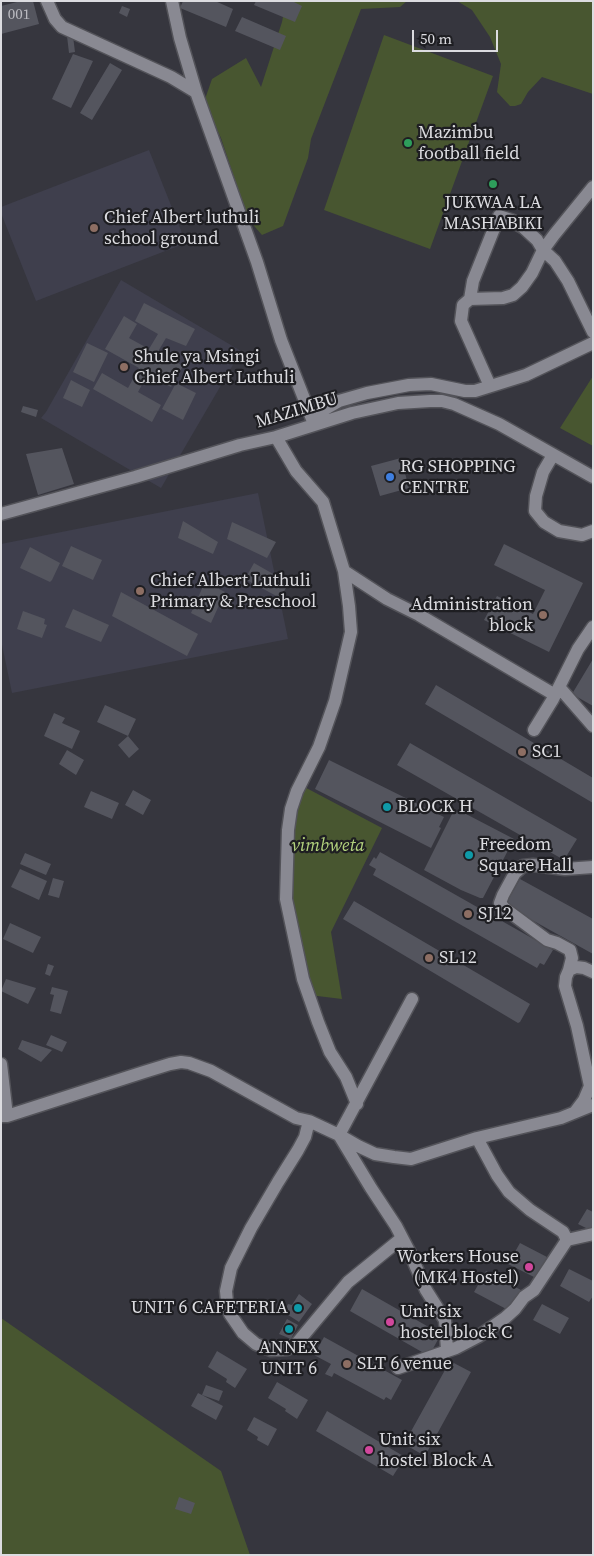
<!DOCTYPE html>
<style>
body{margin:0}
#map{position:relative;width:594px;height:1556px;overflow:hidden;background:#36363e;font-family:"Source Serif 4",serif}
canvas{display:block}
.frame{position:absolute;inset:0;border:2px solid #dcdce0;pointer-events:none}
.scale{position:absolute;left:412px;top:30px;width:86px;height:22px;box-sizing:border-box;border:2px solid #dcdce0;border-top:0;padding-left:6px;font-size:15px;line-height:18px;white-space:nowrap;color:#dcdce0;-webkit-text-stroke:4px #1e1e22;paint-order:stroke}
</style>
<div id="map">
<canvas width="594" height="1556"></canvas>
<div class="frame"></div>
<div class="scale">50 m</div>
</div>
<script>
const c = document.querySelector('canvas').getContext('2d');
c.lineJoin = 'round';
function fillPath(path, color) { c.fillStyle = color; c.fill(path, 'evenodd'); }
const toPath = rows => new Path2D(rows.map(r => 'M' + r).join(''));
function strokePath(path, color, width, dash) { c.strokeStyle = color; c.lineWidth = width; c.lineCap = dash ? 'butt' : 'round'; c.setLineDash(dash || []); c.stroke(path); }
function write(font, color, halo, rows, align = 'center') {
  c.font = font + ' "Source Serif 4",serif'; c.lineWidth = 4.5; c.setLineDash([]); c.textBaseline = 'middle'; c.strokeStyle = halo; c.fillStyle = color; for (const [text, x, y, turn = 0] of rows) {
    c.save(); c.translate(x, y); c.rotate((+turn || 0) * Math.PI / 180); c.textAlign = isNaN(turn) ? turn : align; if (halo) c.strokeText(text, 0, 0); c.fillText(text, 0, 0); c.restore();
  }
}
fillPath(toPath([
 [149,150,186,243,36,301,1,213,1,207],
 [121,280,241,351,161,488,41,418,46,412],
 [258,493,288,639,12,693,1,640,1,544]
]), '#3f3f4d');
fillPath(toPath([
 [286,1,407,1,400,7,361,9,311,139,308,158,283,226,262,235,248,219,221,138,204,102,212,79,246,58,261,87,282,22],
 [457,1,593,1,593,94,542,77,528,92,521,104,515,106,510,106,497,92,501,64,490,37,472,10],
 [384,35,493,76,430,249,324,210],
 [593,376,593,446,560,428],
 [295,782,382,828,331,932,342,999,309,995,286,894],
 [1,1318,221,1471,250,1555,1,1555]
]), '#485630');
fillPath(toPath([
 [21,1,33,1,39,24,1,34,1,6],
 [183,1,215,1,233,9,226,27,180,8],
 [256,1,292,1,302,6,295,22,254,5],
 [122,6,130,9,127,17,119,13],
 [242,17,286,36,280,50,235,31],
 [67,36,73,36,75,52,69,53],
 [73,54,93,61,71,108,52,99],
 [110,63,122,70,92,120,80,113],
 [144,303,195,329,186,346,161,336,166,338,156,355,165,360,167,357,183,366,171,387,148,374,138,392,161,405,152,422,93,389,102,373,128,388,139,368,105,349,124,316,137,324,129,338,149,349,158,334,135,321],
 [87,343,108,353,94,382,73,372],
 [71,380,90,390,82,407,63,398],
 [176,383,196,393,183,420,162,409],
 [23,406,38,410,36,417,21,412],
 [62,448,74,484,38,495,26,454],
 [401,458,409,488,380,496,371,466],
 [183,521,218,542,213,554,178,538],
 [232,522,276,542,267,558,227,539],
 [504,544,583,583,549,652,484,620,497,596,533,614,545,590,494,565],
 [71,546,102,560,93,580,62,566],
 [30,547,60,563,52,580,50,582,20,568],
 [254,563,289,583,280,598,245,579],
 [205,582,225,592,211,623,191,613],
 [121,592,198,634,187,656,112,616],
 [73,609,109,625,101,642,65,627],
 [23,611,45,619,44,624,47,625,42,638,17,629],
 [593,659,593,706,572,694],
 [436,685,593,778,593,803,425,704],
 [105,705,136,719,128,736,97,722],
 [54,713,65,718,62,723,80,731,72,749,44,736],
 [128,736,139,749,129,758,118,745],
 [410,743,577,839,564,860,397,765],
 [67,750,84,760,76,775,59,764],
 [329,760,444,817,439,827,441,828,431,848,315,789],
 [133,790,151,800,143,815,125,805],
 [91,791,119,803,112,819,84,807],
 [454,810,466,814,514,839,483,898,480,898,461,890,424,870],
 [380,852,553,950,544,965,540,963,537,968,373,875,376,869,369,865,374,857,376,859],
 [25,853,51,864,46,875,20,864],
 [20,869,47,881,39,900,11,887],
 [53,878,64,881,59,898,48,895],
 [520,879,593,919,593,954,505,905],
 [354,901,530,1004,520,1022,518,1023,343,919],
 [10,923,41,937,33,953,3,939],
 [48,964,54,966,50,976,45,974],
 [6,979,36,988,28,1004,1,991],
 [52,987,68,991,61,1014,50,1011,54,995,50,994],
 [51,1035,67,1042,62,1052,46,1045],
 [22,1040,52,1050,41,1062,18,1049],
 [587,1209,593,1212,592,1231,578,1224],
 [520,1243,547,1257,536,1278,508,1264],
 [569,1269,593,1281,593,1296,589,1302,560,1286],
 [486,1271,521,1290,510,1311,474,1292],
 [362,1289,441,1334,429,1356,350,1311],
 [299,1294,312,1304,299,1322,282,1311,283,1307,286,1308,288,1304,292,1305],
 [542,1304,569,1318,560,1334,533,1320],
 [287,1319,298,1325,291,1339,279,1334],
 [324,1337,402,1380,391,1400,386,1397,384,1400,334,1373,332,1377,325,1374,331,1364,314,1355],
 [217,1351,247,1369,235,1388,226,1382,227,1379,208,1367],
 [450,1361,471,1372,425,1456,404,1444],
 [277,1382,308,1400,297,1419,285,1411,286,1409,268,1398],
 [206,1385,223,1391,219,1401,202,1395],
 [198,1393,223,1406,216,1420,191,1406],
 [327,1411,405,1457,393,1476,316,1431],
 [254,1417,277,1429,268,1446,257,1440,258,1437,247,1430],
 [179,1497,195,1503,191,1514,175,1509]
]), '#54555e');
const minor = toPath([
 [47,1,55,19,62,27,171,77,196,92,257,262,281,340,314,424],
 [172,1,180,38,196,92],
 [470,299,473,281,499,216,511,220,524,228,537,240,543,250,555,261,568,281,593,332],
 [490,386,461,321,463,305,470,299,503,298,513,295,522,287,532,273,543,250,554,235,593,187],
 [314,424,325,409,339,401,367,393,409,385,431,384,465,391,475,391,526,375,593,343],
 [276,437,296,471,323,502,344,571,349,606,351,632,335,701,319,747,297,791,291,809,288,830,286,899,303,979,318,1022,330,1052,346,1077,357,1104],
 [553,455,543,472,536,496,535,511,544,522,559,531,582,535,593,531],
 [1,514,135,477,240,445,276,437,352,413,398,403,430,401,442,401,454,404,499,424,593,477],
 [344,571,387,599,419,615,555,695],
 [559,687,593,726],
 [534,730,553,699,578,649,593,627],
 [569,970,572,958,570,950,557,943,547,940,504,908,500,903,503,895,515,873,523,866,533,865,565,869,593,867],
 [412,999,339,1135,371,1188,396,1226,410,1253,426,1290,445,1320,447,1350],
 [1,1064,7,1116],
 [575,1112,584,1100,590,1086,577,1026,565,986,566,977,569,970,576,967,584,968,593,972],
 [1,1116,7,1116,144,1072,170,1064,181,1062,189,1063,211,1071,296,1118,309,1121,339,1135,358,1146,375,1154,394,1157,411,1159,477,1138,561,1118,593,1105],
 [309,1121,305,1137,298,1150,278,1182,251,1228,231,1268,226,1291,227,1302,230,1314,243,1333,256,1344,271,1350,287,1349,297,1343,348,1282,402,1238],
 [567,1240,593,1234],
 [398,1368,456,1348,479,1336,505,1318,515,1309,524,1297,534,1290,567,1240,563,1232,530,1210,509,1192,497,1175,477,1138]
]);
strokePath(minor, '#535359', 15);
strokePath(minor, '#898992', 12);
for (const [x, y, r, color] of [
 [408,143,5,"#2e9e5b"],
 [493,184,5,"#2e9e5b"],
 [94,228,5,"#8d6e63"],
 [124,367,5,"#8d6e63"],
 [390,477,5,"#3f7fe0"],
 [140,591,5,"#8d6e63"],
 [543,615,5,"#8d6e63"],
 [522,752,5,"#8d6e63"],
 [387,807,5,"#0f9aa8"],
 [469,855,5,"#0f9aa8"],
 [468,914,5,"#8d6e63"],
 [429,958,5,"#8d6e63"],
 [529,1267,5,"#d1479c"],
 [298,1308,5,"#0f9aa8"],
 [390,1322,5,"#d1479c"],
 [289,1329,5,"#0f9aa8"],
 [347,1364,5,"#8d6e63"],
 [369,1450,5,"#d1479c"]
]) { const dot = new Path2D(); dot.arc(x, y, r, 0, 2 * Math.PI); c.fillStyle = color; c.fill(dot); strokePath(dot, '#1e1e22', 2); }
write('15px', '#babac0', null, [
 ["001",19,15]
]);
write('18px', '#dcdce0', '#1e1e22', [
 ["Mazimbu",418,133],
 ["football field",418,154],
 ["JUKWAA LA",493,203,"center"],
 ["MASHABIKI",493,224,"center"],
 ["Chief Albert luthuli",104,218],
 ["school ground",104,239],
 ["Shule ya Msingi",134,357],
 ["Chief Albert Luthuli",134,378],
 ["RG SHOPPING",400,467],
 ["CENTRE",400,488],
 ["Chief Albert Luthuli",150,581],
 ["Primary & Preschool",150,602],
 ["Administration",533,605,"right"],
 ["block",533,626,"right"],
 ["SC1",532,752],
 ["BLOCK H",397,807],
 ["Freedom",479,845],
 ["Square Hall",479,866],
 ["SJ12",478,914],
 ["SL12",439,958],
 ["Workers House",519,1257,"right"],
 ["(MK4 Hostel)",519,1278,"right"],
 ["UNIT 6 CAFETERIA",288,1308,"right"],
 ["Unit six",400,1312],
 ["hostel block C",400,1333],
 ["ANNEX",289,1348,"center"],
 ["UNIT 6",289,1369,"center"],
 ["SLT 6 venue",357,1364],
 ["Unit six",379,1440],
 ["hostel Block A",379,1461]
], 'left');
write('18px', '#dcdce0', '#1e1e22', [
 ["MAZIMBU",297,411,-17]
]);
write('italic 18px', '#b4d47e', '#1e1e22', [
 ["vimbweta",328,846]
]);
</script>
